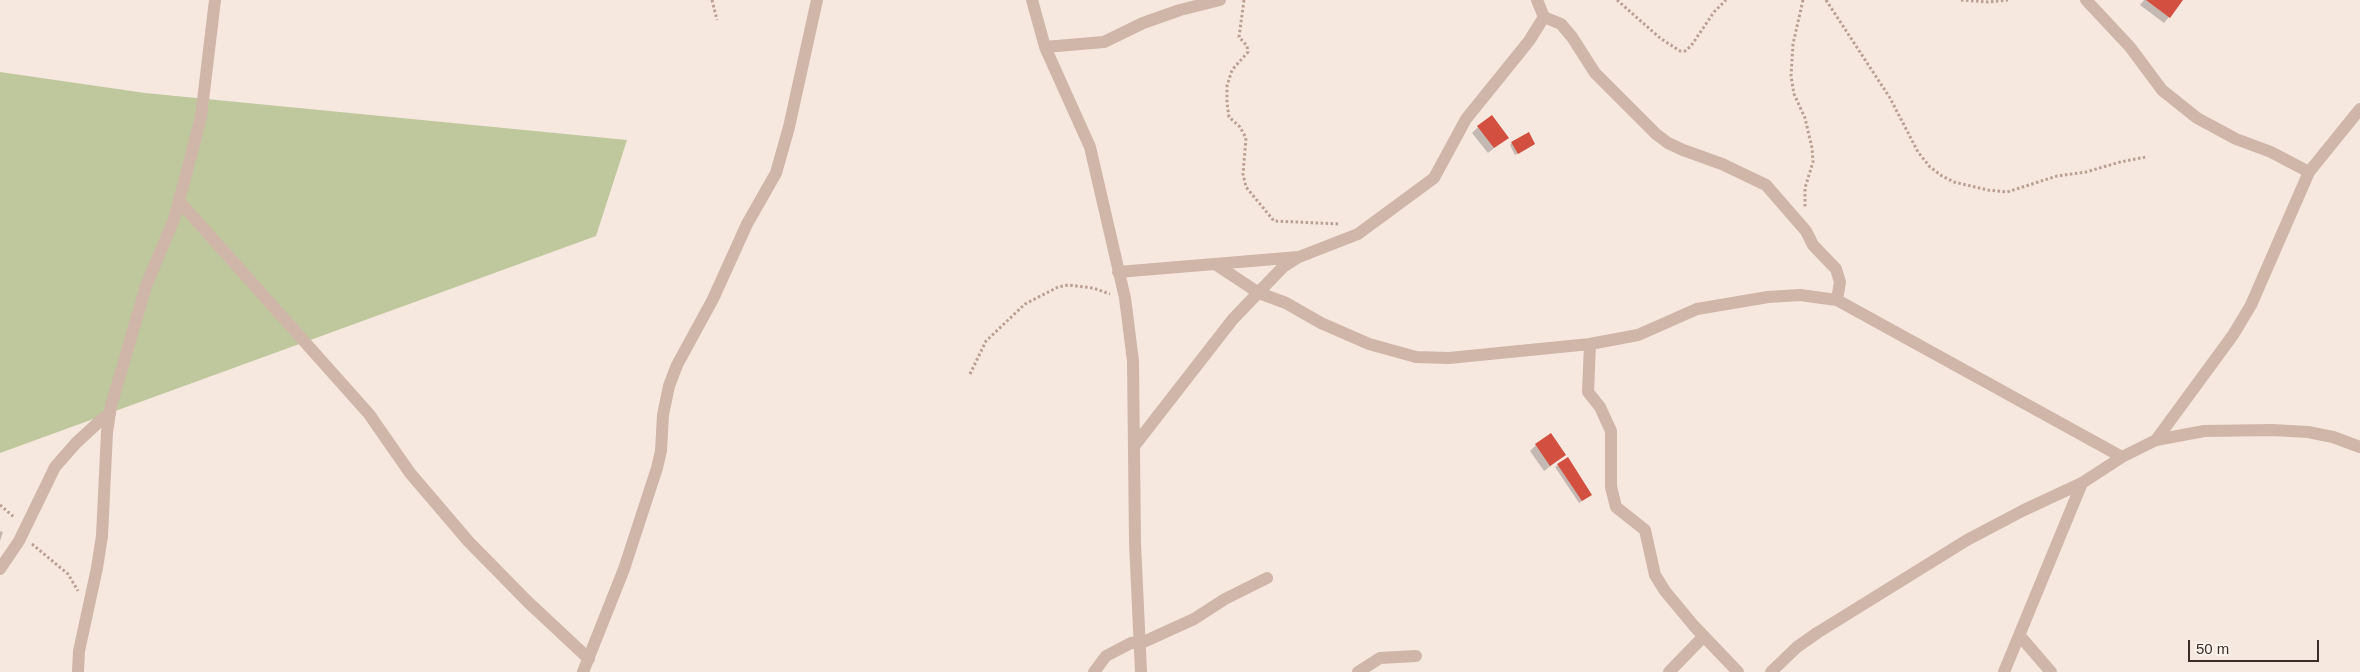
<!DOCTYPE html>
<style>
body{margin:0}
#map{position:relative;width:2360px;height:672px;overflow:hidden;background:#f6e8df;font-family:Helvetica,sans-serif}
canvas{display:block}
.scale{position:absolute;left:2188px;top:640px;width:131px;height:22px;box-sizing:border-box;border:2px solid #3c2d29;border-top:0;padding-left:6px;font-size:15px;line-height:18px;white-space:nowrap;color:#3c2d29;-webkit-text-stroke:4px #fcf3ed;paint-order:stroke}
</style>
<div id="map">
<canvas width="2360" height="672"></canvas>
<div class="scale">50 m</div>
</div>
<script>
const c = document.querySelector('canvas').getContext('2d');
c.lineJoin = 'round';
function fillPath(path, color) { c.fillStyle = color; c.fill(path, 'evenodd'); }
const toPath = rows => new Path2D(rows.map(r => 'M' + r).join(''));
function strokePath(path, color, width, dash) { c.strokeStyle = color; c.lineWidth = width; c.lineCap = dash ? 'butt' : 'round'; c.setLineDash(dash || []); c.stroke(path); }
fillPath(toPath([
 [0,72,145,93,627,140,596,236,0,453]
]), '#bfc79d');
fillPath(toPath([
 [2144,0,2174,0,2169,17,2164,23,2140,5],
 [1478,127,1507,138,1488,153,1472,133],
 [1512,143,1534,144,1515,155,1510,145],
 [1536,445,1565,455,1544,471,1530,451],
 [1558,465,1588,497,1579,503,1555,467],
 [0,531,3,532,0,541]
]), '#0003');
fillPath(toPath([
 [2146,0,2183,0,2170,18],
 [1492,115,1509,138,1494,148,1477,126],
 [1529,132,1535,144,1518,154,1511,142],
 [1551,433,1566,455,1550,466,1535,444],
 [1568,457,1592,495,1582,501,1557,464]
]), '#d34f40');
strokePath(toPath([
 [712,0,717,20],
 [1244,0,1239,37,1247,46,1248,52,1232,70,1227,86,1227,103,1229,117,1240,127,1246,138,1243,174,1246,187,1274,221,1340,224],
 [1617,0,1660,38,1680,51,1685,51,1691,46,1714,12,1726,0],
 [1803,0,1793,44,1791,76,1794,94,1805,118,1812,148,1813,162,1805,188,1805,208],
 [1826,0,1890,98,1918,152,1930,167,1942,176,1954,182,1988,190,2007,192,2057,176,2086,172,2120,162,2146,157],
 [1961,0,1988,2,2008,0],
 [970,374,986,341,1025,304,1058,287,1068,285,1093,288,1110,294],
 [0,505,15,518],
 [32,544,68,574,78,591]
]), '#bc9f93', 3, [2.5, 2.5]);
strokePath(toPath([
 [1032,0,1045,47,1090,147,1125,298,1133,361,1135,543,1141,672],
 [1537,0,1544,17,1561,24,1572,37,1595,73,1656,134,1668,143,1683,150,1722,164,1766,185,1806,231,1813,245,1836,269,1840,282,1837,300],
 [2086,0,2130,47,2162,90,2197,118,2236,139,2271,152,2309,172],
 [1045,47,1104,42,1143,23,1180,10,1220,0],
 [179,201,369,414,410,473,469,542,528,602,589,659],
 [1215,264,1259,293,1286,303,1321,323,1369,344,1416,357,1449,358,1590,344,1638,335,1697,309,1768,297,1800,295,1837,300,2122,457],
 [1118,272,1299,257,1358,234,1434,178,1466,119,1529,41,1544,17],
 [1590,344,1588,392,1600,407,1611,431,1611,487,1616,507,1645,530,1655,575,1665,591,1694,626,1738,672],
 [2156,440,2233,335,2251,305,2309,172,2360,109],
 [1135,445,1233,319,1283,267,1297,258],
 [0,569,19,541,55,467,76,443,101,420,110,414],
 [2020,636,2051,672],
 [1139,644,1194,619,1225,599,1267,578],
 [78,672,79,651,97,568,102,536,107,432,111,406,146,286,174,219,186,175,201,117,215,0],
 [583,672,624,569,657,468,661,451,663,415,669,386,677,365,713,299,747,224,776,173,789,127,817,0],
 [1094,672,1106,656,1131,643,1140,642],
 [1358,672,1380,658,1416,656],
 [1669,672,1704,636],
 [1771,672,1797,647,1817,633,1967,540,2024,510,2082,483,2122,457,2156,440,2204,431,2272,430,2308,432,2333,437,2360,447],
 [2004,672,2082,483]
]), '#d0b5a9', 12);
</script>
